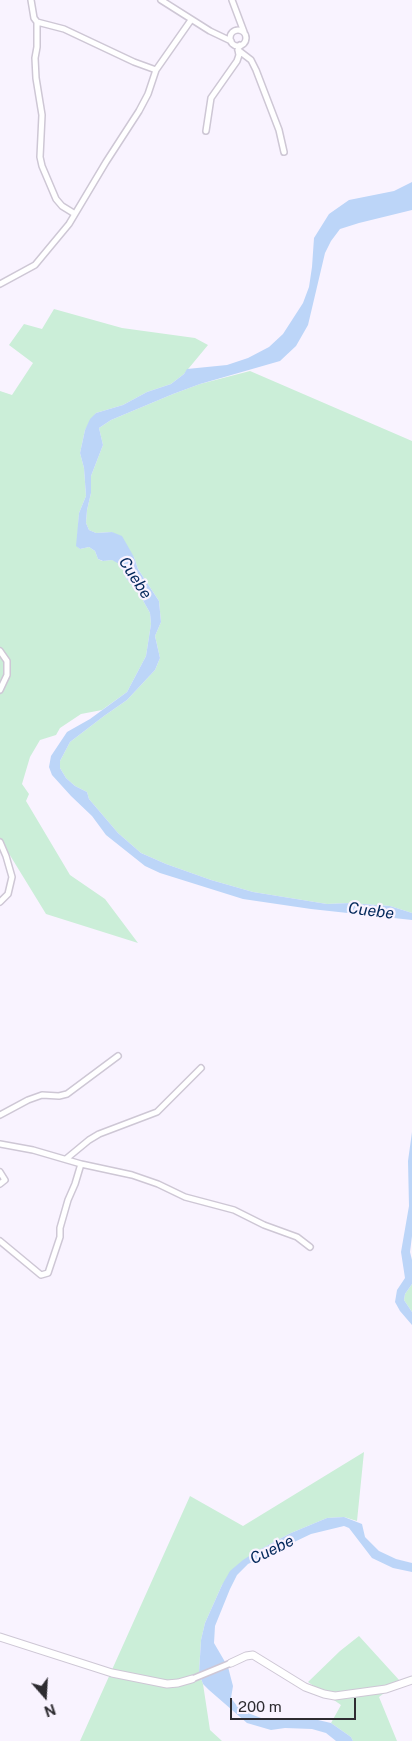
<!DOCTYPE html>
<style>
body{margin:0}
#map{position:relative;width:412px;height:1741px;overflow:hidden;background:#f9f3ff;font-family:"Public Sans",sans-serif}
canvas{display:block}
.north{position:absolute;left:20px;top:1671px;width:50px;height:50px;-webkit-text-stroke:4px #f9f3ff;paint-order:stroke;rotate:161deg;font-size:14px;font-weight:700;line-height:20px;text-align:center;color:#2e2c31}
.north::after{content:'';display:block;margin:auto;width:18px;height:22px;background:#2e2c31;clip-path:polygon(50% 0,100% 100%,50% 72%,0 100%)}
.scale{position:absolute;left:230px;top:1698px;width:126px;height:22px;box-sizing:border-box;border:2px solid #2e2c31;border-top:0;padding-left:6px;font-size:15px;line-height:18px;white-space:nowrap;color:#2e2c31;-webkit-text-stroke:4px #f9f3ff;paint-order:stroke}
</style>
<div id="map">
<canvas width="412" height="1741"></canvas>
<div class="north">N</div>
<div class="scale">200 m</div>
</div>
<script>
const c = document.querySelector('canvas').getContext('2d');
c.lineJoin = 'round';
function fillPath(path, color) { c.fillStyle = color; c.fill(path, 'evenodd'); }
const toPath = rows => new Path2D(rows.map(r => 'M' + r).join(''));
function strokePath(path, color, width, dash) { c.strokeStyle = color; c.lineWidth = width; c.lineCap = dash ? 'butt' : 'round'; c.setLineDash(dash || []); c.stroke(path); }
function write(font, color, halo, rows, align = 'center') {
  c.font = font + ' "Public Sans",sans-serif'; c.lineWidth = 4.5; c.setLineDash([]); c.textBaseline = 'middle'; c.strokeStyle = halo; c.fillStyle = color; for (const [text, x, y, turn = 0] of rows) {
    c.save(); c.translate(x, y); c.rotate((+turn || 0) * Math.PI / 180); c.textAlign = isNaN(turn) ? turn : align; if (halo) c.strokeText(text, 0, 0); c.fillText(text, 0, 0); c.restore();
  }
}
fillPath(toPath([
 [54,309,122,328,195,338,208,345,184,374,171,384,147,392,123,405,96,413,85,430,80,453,84,468,86,496,79,513,77,546,80,549,89,547,95,551,98,559,102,561,112,560,116,561,121,565,126,578,140,595,150,613,151,624,146,656,127,692,102,710,81,714,60,728,56,735,40,740,30,757,22,784,29,794,26,801,70,875,105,899,138,943,46,914,0,839,0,391,12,395,33,363,9,345,24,324,42,329],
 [250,371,412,441,412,913,390,906,350,903,327,904,253,892,211,880,166,864,141,853,118,833,89,799,87,792,75,786,66,778,60,768,60,761,70,742,104,716,127,700,155,670,160,658,155,636,161,622,159,601,138,569,134,557,112,532,96,533,89,530,86,523,87,510,91,493,91,476,103,445,99,428,111,420,173,394,200,384],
 [412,1284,412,1312,404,1300,405,1294],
 [364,1452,357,1521,344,1517,327,1518,291,1533,257,1551,222,1585,205,1623,201,1640,199,1673,203,1684,210,1730,222,1741,80,1741,190,1496,243,1526],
 [359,1636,400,1681,379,1697,397,1741,353,1741,351,1737,331,1723,341,1705,308,1682,340,1651]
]), '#cbeed8');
fillPath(toPath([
 [412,182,412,210,359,223,340,229,331,241,325,253,308,325,296,346,280,361,200,384,173,394,111,420,99,428,103,445,91,476,91,493,87,510,86,523,89,530,96,533,112,532,122,536,134,557,138,569,159,601,161,622,155,636,160,658,155,670,127,700,104,716,70,742,60,761,60,768,66,778,75,786,87,792,89,799,118,833,141,853,166,864,211,880,253,892,327,904,350,903,390,906,412,913,412,920,311,909,243,899,160,873,145,866,106,835,92,816,71,796,52,775,49,767,51,756,67,732,90,719,127,692,146,656,151,624,150,613,140,595,126,578,121,565,112,560,103,561,98,559,95,551,89,547,80,549,76,546,79,513,86,496,84,468,80,453,85,430,90,419,96,413,123,405,147,392,171,384,184,374,187,369,227,365,248,358,269,347,283,334,303,303,309,287,312,267,314,238,329,214,349,200,394,191],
 [412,1132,412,1236,410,1252,412,1260,412,1284,405,1294,404,1300,412,1312,412,1325,400,1311,395,1302,397,1290,405,1278,401,1252,409,1206,408,1161],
 [344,1517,362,1524,365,1537,379,1551,396,1559,412,1563,412,1572,393,1568,372,1558,349,1528,344,1526,311,1534,248,1564,237,1575,230,1589,215,1626,214,1643,228,1667,233,1686,231,1698,240,1710,261,1718,318,1720,331,1723,351,1737,353,1741,336,1741,326,1733,312,1729,285,1728,271,1730,247,1723,209,1690,203,1684,199,1673,201,1640,205,1623,222,1585,230,1571,243,1560,257,1551,291,1533,327,1518]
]), '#bcd5f8');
const street = toPath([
 [31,0,34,18,37,22,37,47,35,58,36,78,42,115,40,157,42,166,56,199,62,206,75,214],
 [161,0,210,31,231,41],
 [232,0,244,32],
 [37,22,64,29,134,62,156,70],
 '230 38a8 8 0 1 1 16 0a8 8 0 1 1-16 0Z',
 [238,50,251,60,256,70,279,130,284,152],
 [206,131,211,98,237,61,239,55,238,50,240,45],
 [0,284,35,265,69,224,106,162,139,111,148,94,156,70,191,20],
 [0,651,7,661,7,675,0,690],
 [0,842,6,856,12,877,8,894,0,902],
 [0,1115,28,1100,42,1095,59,1096,67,1094,118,1056],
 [0,1144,33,1150,81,1164,132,1175,158,1184,185,1197,234,1210,264,1225,297,1237,310,1247],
 [66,1159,89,1140,99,1134,157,1112,201,1068],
 [0,1172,5,1180,0,1184],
 [0,1241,41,1275,48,1273,60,1237,60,1228,68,1200,75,1184,81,1164],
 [192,1679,231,1663]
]);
const secondary = toPath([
 [0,1637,112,1673,167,1684,178,1683,192,1679],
 [231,1663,246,1656,253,1655,305,1687,324,1694,335,1696,386,1689,412,1680]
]);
strokePath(street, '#cec7d5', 8);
strokePath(secondary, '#cec7d5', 9);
strokePath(street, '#fff', 5);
strokePath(secondary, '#fff', 7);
write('italic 16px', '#02275a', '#f9f3ff', [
 ["Cuebe",135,578,57],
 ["Cuebe",371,911,7],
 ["Cuebe",272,1550,-26]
]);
</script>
